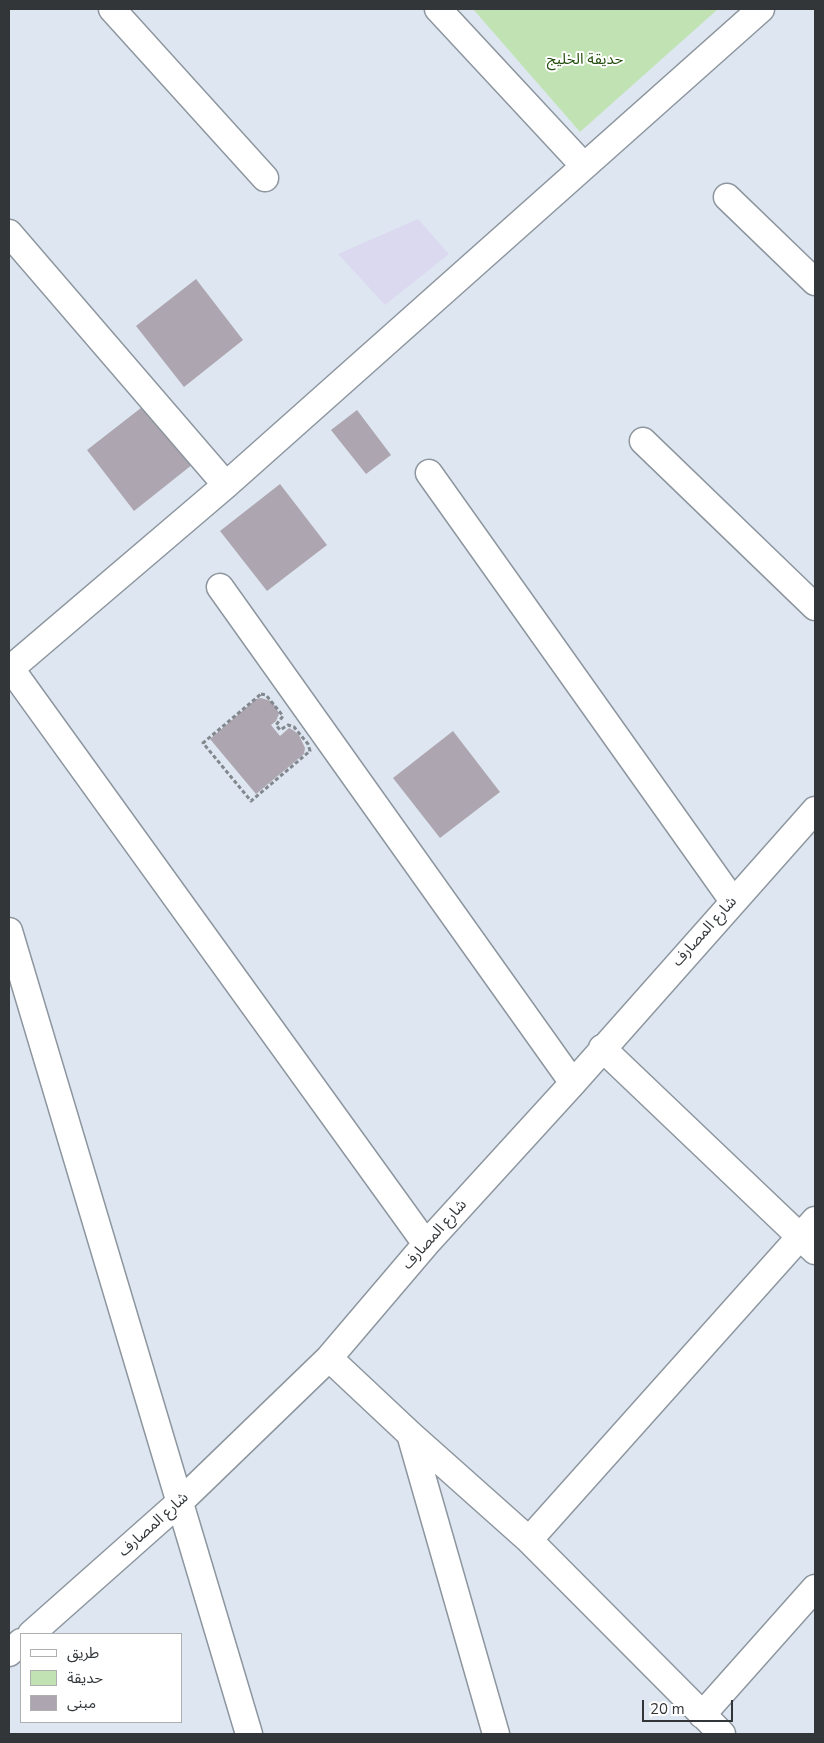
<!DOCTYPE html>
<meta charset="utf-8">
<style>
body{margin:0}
#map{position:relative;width:824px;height:1743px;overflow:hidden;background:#dee7f1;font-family:"Nunito Sans","Noto Sans Arabic",sans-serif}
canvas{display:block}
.frame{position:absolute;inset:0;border:10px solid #323639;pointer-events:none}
.legend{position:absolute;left:20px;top:1633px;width:162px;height:90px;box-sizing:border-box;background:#fff;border:1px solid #adafb0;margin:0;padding:6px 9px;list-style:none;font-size:15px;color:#323639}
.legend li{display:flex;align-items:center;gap:10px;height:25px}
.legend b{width:25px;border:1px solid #adafb0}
.scale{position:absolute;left:642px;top:1700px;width:91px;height:22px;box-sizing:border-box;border:2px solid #323639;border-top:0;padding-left:6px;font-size:15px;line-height:18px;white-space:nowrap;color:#323639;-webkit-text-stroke:4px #fff;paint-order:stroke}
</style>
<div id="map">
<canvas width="824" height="1743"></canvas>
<div class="frame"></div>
<ul class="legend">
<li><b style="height:6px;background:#fff"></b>طريق</li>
<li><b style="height:14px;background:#c1e3b4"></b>حديقة</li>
<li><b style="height:14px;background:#ada5af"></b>مبنى</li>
</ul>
<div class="scale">20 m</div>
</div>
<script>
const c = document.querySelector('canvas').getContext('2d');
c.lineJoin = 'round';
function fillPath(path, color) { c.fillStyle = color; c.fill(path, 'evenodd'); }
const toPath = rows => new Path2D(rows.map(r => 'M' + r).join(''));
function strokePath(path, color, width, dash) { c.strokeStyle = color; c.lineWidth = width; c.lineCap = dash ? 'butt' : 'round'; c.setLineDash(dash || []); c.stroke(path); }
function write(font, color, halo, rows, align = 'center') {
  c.font = font + ' "Nunito Sans","Noto Sans Arabic",sans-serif'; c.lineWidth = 4; c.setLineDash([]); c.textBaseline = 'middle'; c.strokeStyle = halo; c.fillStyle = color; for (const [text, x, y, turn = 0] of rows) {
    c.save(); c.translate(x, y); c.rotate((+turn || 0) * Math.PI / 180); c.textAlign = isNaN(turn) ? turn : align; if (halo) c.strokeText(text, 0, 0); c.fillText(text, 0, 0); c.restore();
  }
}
fillPath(toPath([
 [418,219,449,254,385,305,338,254]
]), '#dbd9ef');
fillPath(toPath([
 [473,9,718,9,580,132]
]), '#c1e3b4');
fillPath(toPath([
 [196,279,243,340,184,387,136,326],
 [146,404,193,464,134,511,87,450],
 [357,410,391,455,366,474,331,430],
 [280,484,327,545,267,591,220,531],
 [261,698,271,701,276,707,279,714,276,721,271,725,280,736,289,728,293,730,299,735,305,748,304,754,256,794,210,739,256,699],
 [453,731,500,792,440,838,393,778]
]), '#ada5af');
const minor = toPath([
 [112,9,265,178],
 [438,9,584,166],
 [727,197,815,282],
 [9,233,226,485],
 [643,441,815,607],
 [429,473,733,901],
 [220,587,573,1083],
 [9,666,426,1244],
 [9,670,226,485,761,9],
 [9,931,249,1734],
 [602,1048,815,1251],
 [329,1358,410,1434,529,1540,722,1734],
 [410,1434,496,1734],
 [529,1540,815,1220],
 [31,1634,181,1501,329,1358,426,1244,573,1083,815,810],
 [9,1653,21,1642],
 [702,1715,815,1588]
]);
strokePath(minor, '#8d969f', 29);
strokePath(toPath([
 [261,694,266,695,283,716,276,725,280,730,288,725,294,727,308,744,310,751,251,801,203,743,261,694]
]), '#82888e', 3, [4, 2.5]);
strokePath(minor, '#fff', 26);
write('15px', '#254f10', '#fff', [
 ["حديقة الخليج",585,60]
]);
write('15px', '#323639', '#fff', [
 ["شارع المصارف",705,932,-48],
 ["شارع المصارف",435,1235,-48],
 ["شارع المصارف",154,1525,-42]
]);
</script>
